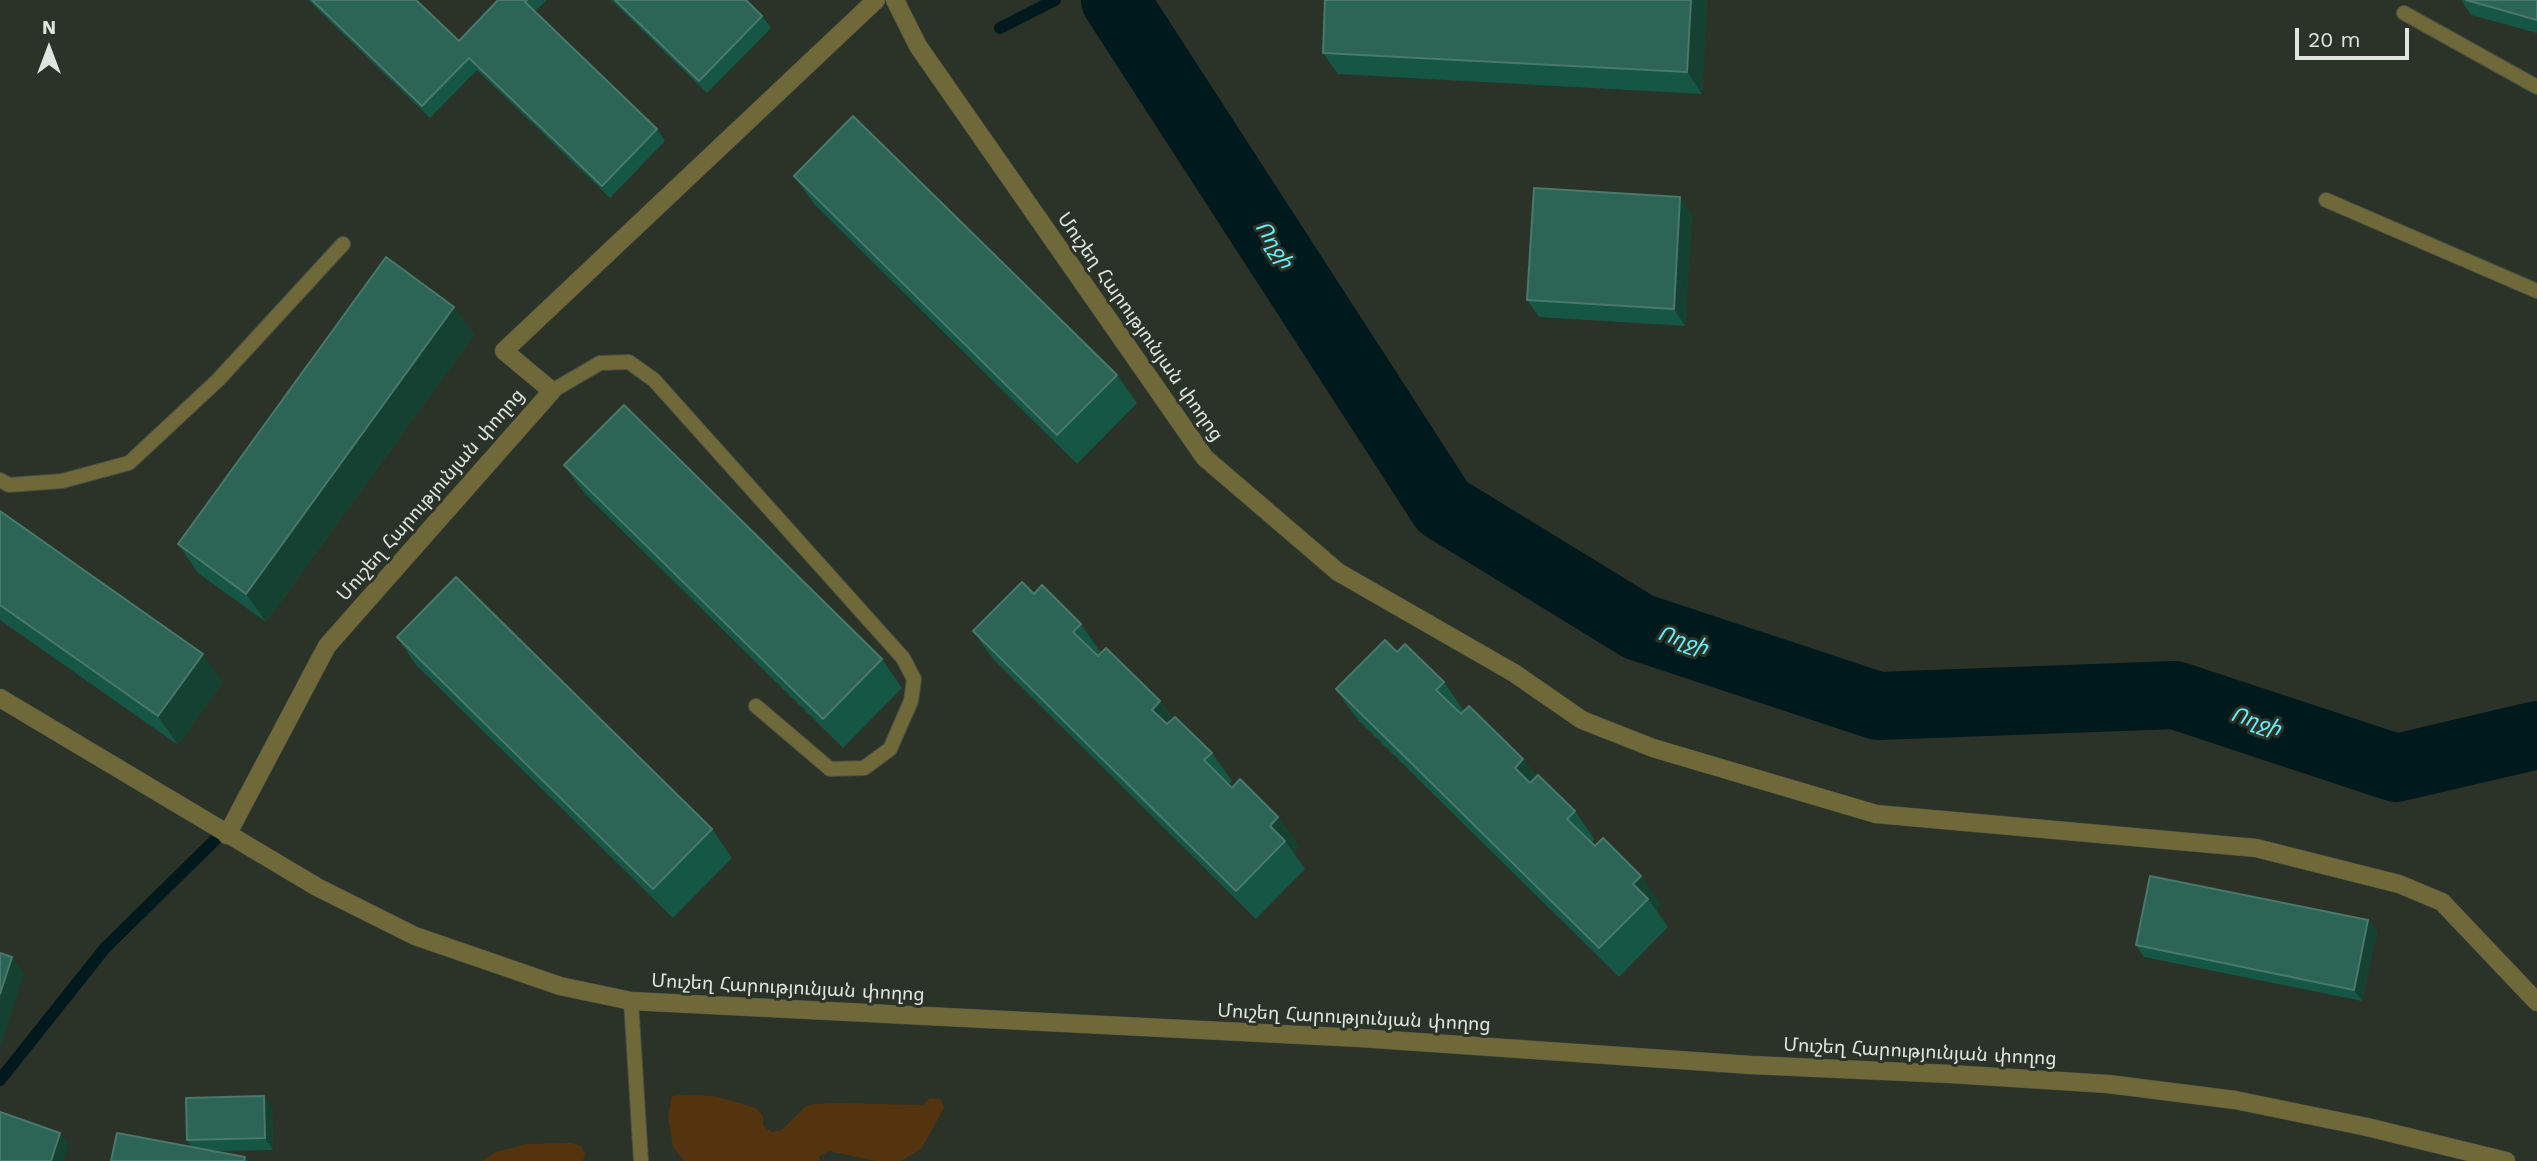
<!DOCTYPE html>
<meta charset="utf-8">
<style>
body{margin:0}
#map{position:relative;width:2537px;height:1161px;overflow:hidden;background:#2b3228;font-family:"Work Sans",sans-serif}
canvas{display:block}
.north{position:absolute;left:14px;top:14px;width:70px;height:70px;-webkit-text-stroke:5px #2b3228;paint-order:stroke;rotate:0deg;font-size:19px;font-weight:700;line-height:28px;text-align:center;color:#e1e5df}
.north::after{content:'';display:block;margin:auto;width:24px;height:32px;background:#e1e5df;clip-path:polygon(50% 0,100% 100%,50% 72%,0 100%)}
.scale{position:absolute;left:2295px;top:28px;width:114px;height:32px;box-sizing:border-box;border:4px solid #e1e5df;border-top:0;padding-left:9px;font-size:21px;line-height:24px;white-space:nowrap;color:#e1e5df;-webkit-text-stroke:5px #2b3228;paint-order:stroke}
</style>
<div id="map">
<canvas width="2537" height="1161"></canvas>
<div class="north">N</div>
<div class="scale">20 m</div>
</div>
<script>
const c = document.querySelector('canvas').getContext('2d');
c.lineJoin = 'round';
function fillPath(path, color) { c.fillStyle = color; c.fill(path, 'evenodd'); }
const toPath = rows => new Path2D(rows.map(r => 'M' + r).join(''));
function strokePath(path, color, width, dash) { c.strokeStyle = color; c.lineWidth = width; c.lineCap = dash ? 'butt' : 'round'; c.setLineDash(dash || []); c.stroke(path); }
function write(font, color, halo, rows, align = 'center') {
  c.font = font + ' "Work Sans","Noto Sans Armenian",sans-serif'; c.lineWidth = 6; c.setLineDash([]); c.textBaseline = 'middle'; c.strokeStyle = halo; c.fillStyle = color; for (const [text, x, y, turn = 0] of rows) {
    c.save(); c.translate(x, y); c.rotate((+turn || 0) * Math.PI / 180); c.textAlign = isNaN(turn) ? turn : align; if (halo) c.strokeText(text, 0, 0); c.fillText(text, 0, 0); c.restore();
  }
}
fillPath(toPath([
 [682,1095,715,1096,756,1108,763,1116,763,1126,772,1132,782,1130,806,1106,815,1104,838,1103,923,1105,930,1098,941,1099,944,1108,922,1148,901,1161,876,1161,829,1151,819,1156,820,1161,684,1161,673,1147,668,1116,672,1096],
 [571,1143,581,1146,585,1154,583,1161,482,1161,496,1152,527,1144]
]), '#53340e');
strokePath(toPath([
 [1000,28,1055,0],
 [0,1080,105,948,216,839]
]), '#00191c', 12);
strokePath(toPath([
 [1115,0,1443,507,1639,627,1878,706,2175,695,2396,768,2537,735]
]), '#00191c', 68);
const service = toPath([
 [2404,13,2537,87],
 [2326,200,2537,291],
 [552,391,600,363,629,362,654,380,903,658,914,679,911,701,890,749,864,768,830,769,756,706],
 [0,480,9,485,62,481,129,463,218,380,343,244],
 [631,1001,641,1161]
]);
const minor = toPath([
 [895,0,918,46,1205,458,1338,572,1514,673,1582,720,1653,748,1876,814,2256,848,2399,884,2442,902,2537,1002],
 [0,698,317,887,415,936,560,986,631,1001,1360,1038,1751,1065,1950,1074,2108,1084,2235,1100,2367,1127,2506,1161],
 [227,835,327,646,552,391,504,351,876,0]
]);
strokePath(service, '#484f45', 16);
strokePath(minor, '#484f45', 19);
strokePath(service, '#6f6839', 14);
strokePath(minor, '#6f6839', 18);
fillPath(toPath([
 [308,0,416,0,459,41,498,0,547,0,535,11,657,129,665,141,610,198,477,70,430,118],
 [611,0,746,0,762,16,771,28,707,93],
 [1325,0,1707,0,1702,94,1338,74,1323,53],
 [2461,0,2537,0,2537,33,2471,15],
 [794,176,1117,375,1137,403,1077,464,814,204],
 [1692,214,1685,326,1539,317,1527,300],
 [454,307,474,335,266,622,198,573,178,544],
 [564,465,882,659,902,688,843,748,584,493],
 [0,511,223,682,178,745,0,620],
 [1034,594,1081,624,1101,653,1160,701,1173,719,1212,753,1232,781,1228,785,1232,788,1278,817,1298,846,1293,852,1305,869,1256,919,993,659,973,631],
 [397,637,712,829,732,858,673,918,416,665],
 [1444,682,1464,711,1523,759,1536,777,1575,811,1595,840,1591,843,1661,904,1656,910,1668,927,1619,977,1356,718,1336,689],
 [2368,920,2377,932,2362,1001,2144,957,2136,945],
 [264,1096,272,1108,273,1150,215,1151,245,1157,248,1161,111,1161,192,1147,187,1140]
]), '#165645');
fillPath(toPath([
 [1691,0,1707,0,1702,94,1687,72],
 [1680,197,1692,214,1685,326,1674,309],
 [454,307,474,335,266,622,246,594],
 [203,654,223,682,178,745,158,716],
 [1160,701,1180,730,1172,738,1152,710],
 [1523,759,1543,788,1535,797,1515,768],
 [1278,817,1298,846,1293,852,1285,841,1270,826],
 [1641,876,1661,904,1656,910,1648,899,1633,884],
 [2368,920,2377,932,2362,1001,2354,990],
 [12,957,24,974,0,1049,0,994],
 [264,1096,272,1108,273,1150,265,1138],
 [60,1133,69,1144,63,1161,51,1161]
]), '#154132');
const building = toPath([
 [312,0,416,0,459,41,498,0,527,0,525,2,657,129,602,186,469,58,422,106,312,0],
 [615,0,746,0,762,16,699,81,615,0],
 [1325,0,1691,0,1687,72,1323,53,1325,0],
 [2466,0,2537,0,2537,20,2466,0],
 [853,116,1117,375,1057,435,794,176,853,116],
 [1534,188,1680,197,1674,309,1527,300,1534,188],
 [386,257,454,307,246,594,178,544,386,257],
 [624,405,882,659,823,719,564,465,624,405],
 [0,511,203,654,158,716,0,605,0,511],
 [456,577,712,829,653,889,397,637,456,577],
 [1022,582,1034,594,1042,585,1081,624,1073,632,1098,656,1106,648,1160,701,1152,710,1167,724,1175,717,1212,753,1204,760,1232,788,1240,779,1278,817,1270,826,1285,841,1236,891,973,631,1022,582],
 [1385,640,1397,652,1405,644,1444,682,1436,690,1461,714,1469,706,1523,759,1515,768,1530,783,1538,775,1575,811,1567,819,1595,846,1603,838,1641,876,1633,884,1648,899,1599,948,1336,689,1385,640],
 [2150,876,2368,920,2354,990,2136,945,2150,876],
 [0,953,12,957,0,994,0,953],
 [264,1096,265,1138,187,1140,186,1098,264,1096],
 [0,1112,60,1133,51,1161,0,1161,0,1112],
 [117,1133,245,1157,244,1161,111,1161,117,1133]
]);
fillPath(building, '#2c6555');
strokePath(building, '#48796b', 2);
write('19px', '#e1e5df', '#2b3228', [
 ["Մուշեղ Հարությունյան փողոց",1140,327,55],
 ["Մուշեղ Հարությունյան փողոց",431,495,-49],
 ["Մուշեղ Հարությունյան փողոց",788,988,3],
 ["Մուշեղ Հարությունյան փողոց",1354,1018,3],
 ["Մուշեղ Հարությունյան փողոց",1920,1052,3]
]);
write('italic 21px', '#69f0fc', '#2b3228', [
 ["Ողջի",1274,245,57],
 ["Ողջի",1683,641,18],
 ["Ողջի",2256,722,18]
]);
</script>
